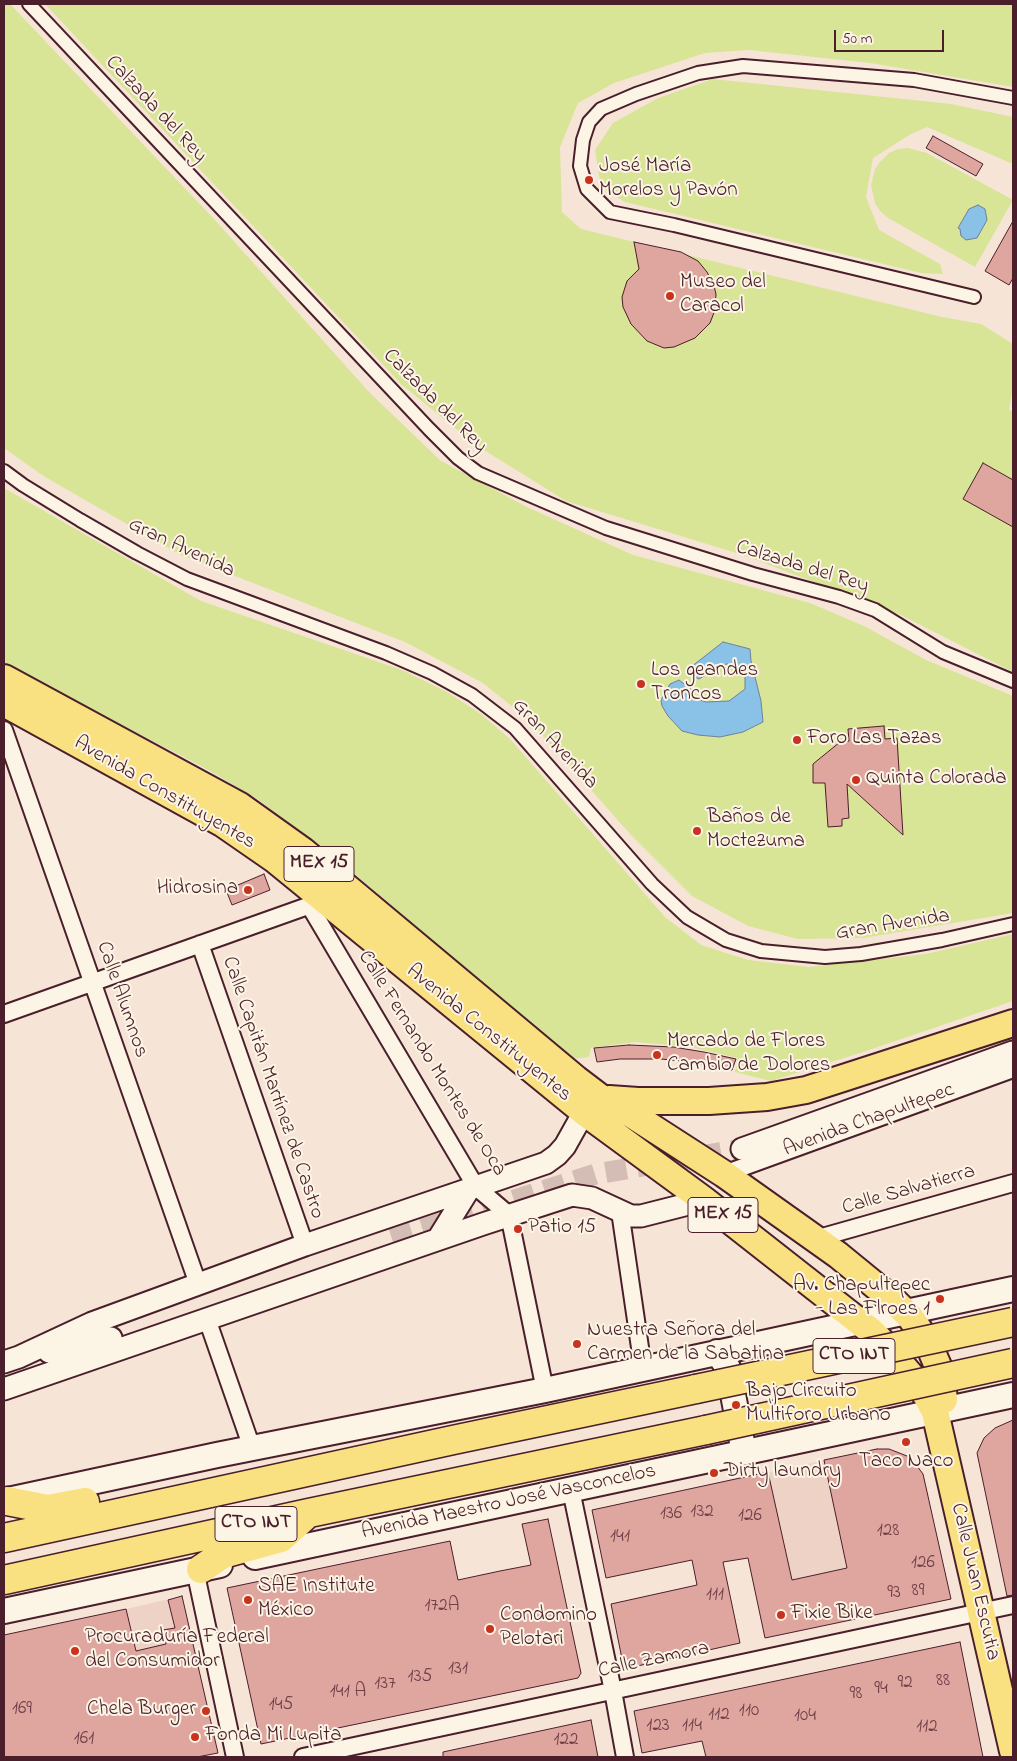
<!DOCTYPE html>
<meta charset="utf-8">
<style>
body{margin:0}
#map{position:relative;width:1017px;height:1761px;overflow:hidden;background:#f6e5d7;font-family:"Indie Flower",sans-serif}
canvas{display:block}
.frame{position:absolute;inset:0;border:5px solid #4a1f2b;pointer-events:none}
.scale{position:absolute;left:834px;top:30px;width:110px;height:22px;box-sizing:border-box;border:2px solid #4a1f2b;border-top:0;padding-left:6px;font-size:15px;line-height:18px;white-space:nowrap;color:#4a1f2b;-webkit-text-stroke:4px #fcf5e5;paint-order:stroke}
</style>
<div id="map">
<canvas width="1017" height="1761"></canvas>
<div class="frame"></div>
<div class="scale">50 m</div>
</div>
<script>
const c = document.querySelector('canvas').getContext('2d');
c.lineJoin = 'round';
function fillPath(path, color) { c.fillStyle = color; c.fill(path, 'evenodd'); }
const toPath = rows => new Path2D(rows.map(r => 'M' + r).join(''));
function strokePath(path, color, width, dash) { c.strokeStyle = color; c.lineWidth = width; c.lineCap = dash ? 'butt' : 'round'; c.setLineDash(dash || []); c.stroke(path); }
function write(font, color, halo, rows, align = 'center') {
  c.font = font + ' "Indie Flower",sans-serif'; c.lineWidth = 4; c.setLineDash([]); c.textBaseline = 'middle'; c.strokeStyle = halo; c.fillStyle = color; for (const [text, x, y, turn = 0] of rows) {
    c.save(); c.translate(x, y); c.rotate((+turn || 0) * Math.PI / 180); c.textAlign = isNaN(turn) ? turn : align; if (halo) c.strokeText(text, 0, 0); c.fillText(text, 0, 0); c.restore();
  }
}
fillPath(toPath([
 [877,1449,897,1451,914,1462,923,1474,929,1496,889,1506,847,1568,792,1580,802,1631,765,1638,748,1558,694,1568,687,1534,639,1522,596,1532,592,1510],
 [182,1596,192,1638,136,1651,126,1609]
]), '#efd2c6');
fillPath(toPath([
 [4,4,10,4,214,219,369,392,441,461,527,507,633,555,810,603,864,626,926,660,1013,696,1013,913,863,938,798,939,748,926,692,896,631,835,530,721,483,683,405,642,181,555,45,477,4,448],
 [45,4,1013,4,1013,87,870,63,749,50,705,53,614,83,578,103,560,147,562,212,581,229,942,317,981,324,1013,344,1013,389,1009,409,1013,412,1013,672,899,614,743,555,566,501,476,445,402,385],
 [713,79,951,104,1013,117,1013,164,927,127,911,134,873,158,866,197,879,230,940,264,943,274,921,273,625,202,601,188,595,150,613,123,658,98],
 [908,148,927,153,1013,200,975,267,888,218,880,211,875,203,871,185,875,169,879,163,889,153,898,149],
 [4,488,201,601,402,670,447,692,481,714,510,739,665,917,701,945,748,960,809,967,926,954,1013,934,1013,1001,860,1053,771,1081,735,1072,738,1058,690,1047,635,1042,591,1048,589,1057,571,1059,355,874,259,800,203,767,4,664]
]), '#d8e496');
const water = toPath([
 [978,205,985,209,987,220,977,238,966,240,961,236,960,229,958,228,969,209,978,205],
 [723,642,750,649,751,661,761,701,763,722,743,732,720,737,698,735,682,731,668,716,662,706,661,700,670,684,679,680,692,690,691,697,706,702,729,701,745,689,745,677,742,669,737,665,727,664,720,666,699,679,688,674,691,667,723,642]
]);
fillPath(water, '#89c1e7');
strokePath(water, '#70809c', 1);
const building = toPath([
 [933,136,983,164,976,176,926,148,933,136],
 [1013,221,1013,278,1009,285,985,271,1013,221],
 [634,242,681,252,698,261,707,272,714,286,716,294,715,310,710,323,695,338,674,347,664,348,647,341,631,324,623,307,622,297,627,281,639,269,634,242],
 [983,463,1013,480,1013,527,963,499,983,463],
 [884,726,885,739,897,738,903,835,847,784,849,818,842,819,842,826,828,827,825,783,813,783,813,764,840,742,849,741,848,729,884,726],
 [264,874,270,890,232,905,226,890,264,874],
 [629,1045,673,1047,704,1052,736,1059,732,1070,692,1062,661,1059,620,1059,597,1062,594,1048,629,1045],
 [1013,1420,1013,1595,1007,1596,977,1453,984,1438,995,1428,1013,1420],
 [877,1449,889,1449,907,1456,914,1462,923,1474,951,1599,765,1638,748,1558,723,1562,740,1643,624,1669,611,1604,697,1585,692,1560,606,1578,592,1510,768,1472,792,1580,847,1568,824,1460,877,1449],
 [548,1519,581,1673,578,1678,261,1744,227,1588,450,1541,458,1580,500,1571,531,1565,522,1524,548,1519],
 [182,1596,218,1753,197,1757,4,1757,4,1635,126,1609,136,1651,166,1644,163,1630,175,1628,168,1600,182,1596],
 [960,1642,983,1757,706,1757,702,1741,642,1753,634,1711,960,1642],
 [591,1720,598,1757,443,1757,443,1752,591,1720]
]);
fillPath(building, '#dfa59f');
strokePath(building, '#4a1f2b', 1);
strokePath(toPath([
 [392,1239,596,1174,742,1149]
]), '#d4bdb5', 21, [21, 11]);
const pedestrian = toPath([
 [29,4,429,429,458,458,478,473,606,528,753,574,839,597,875,610,943,652,1013,681],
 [974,297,674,225,610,212,587,189,580,166,583,140,589,122,601,109,636,94,698,73,743,66,914,80,1013,98],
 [4,471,23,485,80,520,137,553,187,579,386,653,432,673,472,695,515,728,652,884,687,917,726,940,761,951,825,957,861,954,942,940,1013,924]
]);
const minor = toPath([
 [4,730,198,1284],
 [309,905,476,1187,509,1215,545,1390],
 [200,944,305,1245],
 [4,1014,319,902],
 [724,1174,1013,1069],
 [620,1211,643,1368],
 [815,1239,1013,1183],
 [207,1319,252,1448],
 [571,1490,613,1691,625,1757],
 [195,1570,235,1757],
 [303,1757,1013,1605]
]);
const tertiary = toPath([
 [742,1149,1013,1052],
 [438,1239,469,1189],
 [49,1352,95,1344,111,1338],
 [4,1362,19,1357,92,1323,305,1245,546,1163,557,1155,565,1146,584,1112],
 [4,1389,483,1224,572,1195,592,1198,631,1216,641,1216,704,1200]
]);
const secondary = toPath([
 [717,1352,728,1368,742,1442],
 [8,1500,217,1455,545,1390,1013,1289],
 [255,1557,1013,1395],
 [4,1611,220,1565]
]);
const primary = toPath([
 [4,678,240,806,303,851,576,1079,601,1098,631,1114,724,1174,838,1255,893,1300,911,1318,928,1343,941,1373,944,1400],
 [4,703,222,823,274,859,584,1112,704,1200,871,1331,882,1342,918,1384,926,1395,935,1412,1013,1751],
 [609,1099,638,1101,709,1101,767,1097,806,1090,1013,1023]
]);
const motorway = toPath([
 [7,1501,48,1509,85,1502],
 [4,1538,453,1440,696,1389],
 [201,1569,223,1554,281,1538,304,1517],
 [4,1580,309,1513,706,1430]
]);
strokePath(pedestrian, '#4a1f2b', 16);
strokePath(minor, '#4a1f2b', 20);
strokePath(tertiary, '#4a1f2b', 25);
strokePath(secondary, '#4a1f2b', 28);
strokePath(primary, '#4a1f2b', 30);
strokePath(motorway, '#4a1f2b', 31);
strokePath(pedestrian, '#fcf5e5', 12);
strokePath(minor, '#fcf5e5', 16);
strokePath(tertiary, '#fcf5e5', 21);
strokePath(secondary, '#fcf5e5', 24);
strokePath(primary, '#f9e181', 26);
strokePath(motorway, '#f9e181', 28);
const motorwayBridge = toPath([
 [696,1389,1013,1322],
 [706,1430,1013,1363]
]);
strokePath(motorwayBridge, '#4a1f2b', 31, []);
strokePath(motorwayBridge, '#f9e181', 28);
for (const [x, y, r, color] of [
 [589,180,5,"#c8321e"],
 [670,296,5,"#c8321e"],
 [641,684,5,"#c8321e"],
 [797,740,5,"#c8321e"],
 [856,780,5,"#c8321e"],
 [697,831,5,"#c8321e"],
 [248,890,5,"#c8321e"],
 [657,1055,5,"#c8321e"],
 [518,1229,5,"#c8321e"],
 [940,1299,5,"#c8321e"],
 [577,1344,5,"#c8321e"],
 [736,1405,5,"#c8321e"],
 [906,1442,5,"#c8321e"],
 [714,1473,5,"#c8321e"],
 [248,1600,5,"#c8321e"],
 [781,1615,5,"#c8321e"],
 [490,1629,5,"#c8321e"],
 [75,1651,5,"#c8321e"],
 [206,1711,5,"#c8321e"],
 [195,1737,5,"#c8321e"]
]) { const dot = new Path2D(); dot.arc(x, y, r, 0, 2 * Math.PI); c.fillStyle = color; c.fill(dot); strokePath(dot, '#fcf5e5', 2); }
write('19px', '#6f4048', null, [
 ["132",702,1513],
 ["136",671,1515],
 ["126",750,1517],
 ["128",888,1532],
 ["141",620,1538],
 ["126",923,1564],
 ["89",918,1592],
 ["93",894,1594],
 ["111",715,1596],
 ["172A",442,1607],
 ["131",458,1670],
 ["135",420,1678],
 ["88",943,1682],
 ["92",905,1684],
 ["137",385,1685],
 ["94",881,1690],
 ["141 A",348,1693],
 ["98",856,1695],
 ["145",281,1706],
 ["169",22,1710],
 ["110",749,1712],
 ["112",719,1716],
 ["104",805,1717],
 ["123",658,1727],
 ["114",692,1727],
 ["112",927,1728],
 ["161",84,1740],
 ["122",566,1741]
]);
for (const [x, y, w] of [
 [319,864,70],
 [723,1215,70],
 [854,1356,82],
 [256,1524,82]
]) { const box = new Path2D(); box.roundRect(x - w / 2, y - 17.5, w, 35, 4); c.fillStyle = '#fcf5e5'; c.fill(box); strokePath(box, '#4a1f2b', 1); }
write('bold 20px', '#4a1f2b', null, [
 ["MEX 15",319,864],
 ["MEX 15",723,1215],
 ["CTO INT",854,1356],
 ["CTO INT",256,1524]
]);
write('21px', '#4a1f2b', '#fcf5e5', [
 ["Calzada del Rey",155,110,47],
 ["Calzada del Rey",434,402,45],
 ["Gran Avenida",181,549,25],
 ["Calzada del Rey",802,568,17],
 ["Gran Avenida",554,745,47],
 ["Avenida Constituyentes",164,794,30],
 ["Gran Avenida",893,926,-9],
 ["Calle Alumnos",121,1000,71],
 ["Avenida Constituyentes",488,1034,39],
 ["Calle Fernando Montes de Oca",431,1064,58],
 ["Calle Capitán Martínez de Castro",272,1088,71],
 ["Avenida Chapultepec",869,1121,-20],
 ["Calle Salvatierra",909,1191,-16],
 ["Avenida Maestro José Vasconcelos",509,1503,-12],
 ["Calle Juan Escutia",974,1582,77],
 ["Calle Zamora",654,1661,-12]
]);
write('21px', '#4a1f2b', '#fcf5e5', [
 ["José María",599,168],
 ["Morelos y Pavón",599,192],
 ["Museo del",680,284],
 ["Caracol",680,308],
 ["Los geandes",651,672],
 ["Troncos",651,696],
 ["Foro Las Tazas",807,740],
 ["Quinta Colorada",866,780],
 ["Baños de",707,819],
 ["Moctezuma",707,843],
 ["Hidrosina",238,890,"right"],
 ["Mercado de Flores",667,1043],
 ["Cambio de Dolores",667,1067],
 ["Patio 15",528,1229],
 ["Av. Chapultepec",930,1287,"right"],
 ["- Las Flroes 1",930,1311,"right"],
 ["Nuestra Señora del",587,1332],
 ["Carmen de la Sabatina",587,1356],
 ["Bajo Circuito",746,1393],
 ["Multiforo Urbano",746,1417],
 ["Taco Naco",906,1463,"center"],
 ["Dirty laundry",724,1473],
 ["SAE Institute",258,1588],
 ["México",258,1612],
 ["Fixie Bike",791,1615],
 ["Condomino",500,1617],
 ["Pelotari",500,1641],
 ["Procuraduría Federal",85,1639],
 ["del Consumidor",85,1663],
 ["Chela Burger",196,1711,"right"],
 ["Fonda Mi Lupita",205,1737]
], 'left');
</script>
